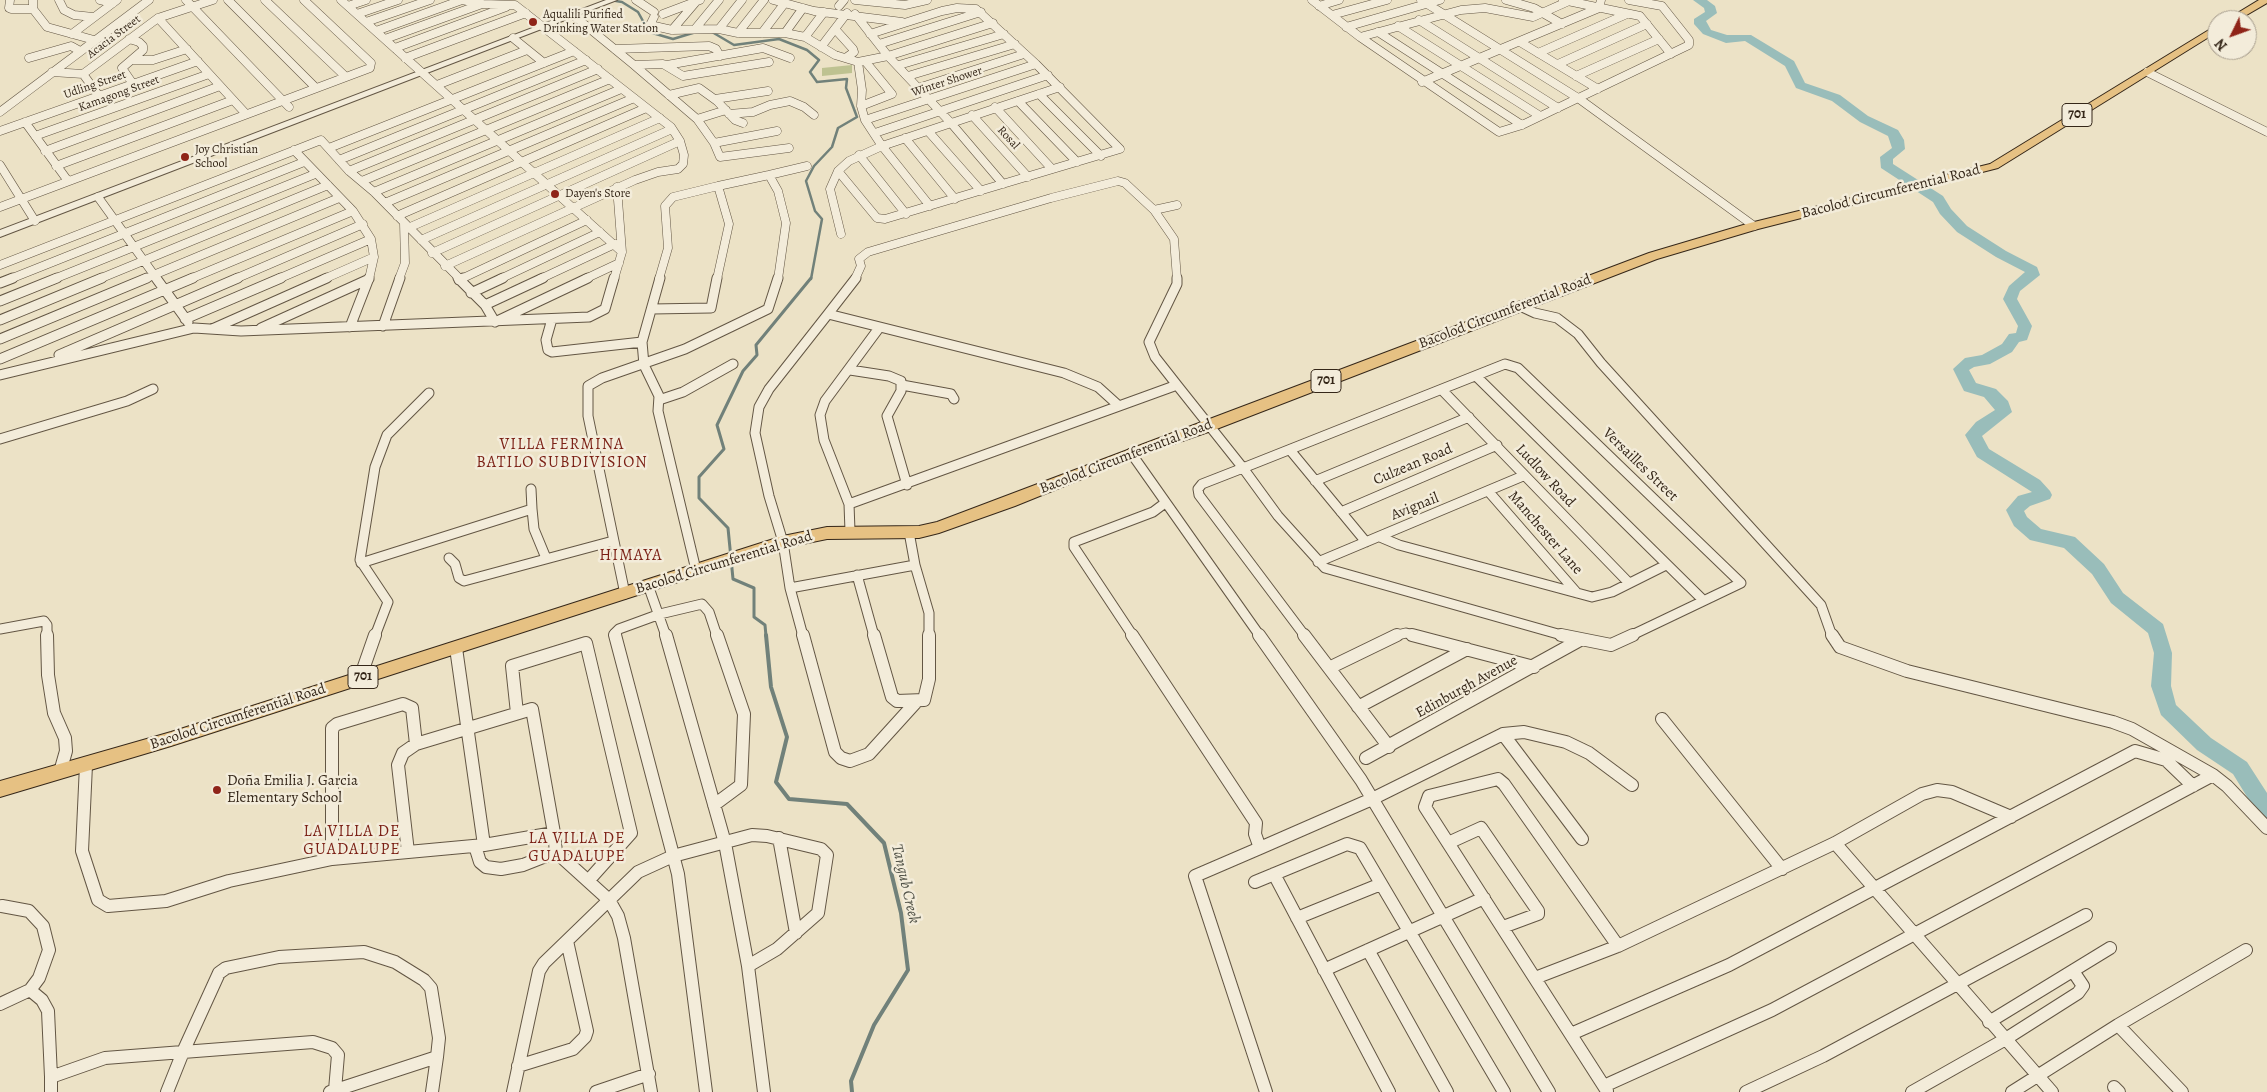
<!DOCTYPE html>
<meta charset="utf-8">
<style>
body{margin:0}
#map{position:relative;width:2267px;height:1092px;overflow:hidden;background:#ece2c6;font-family:Alegreya,serif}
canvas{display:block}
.north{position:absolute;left:2207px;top:10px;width:50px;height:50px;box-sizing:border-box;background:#f3ecda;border:1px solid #a79d8d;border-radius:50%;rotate:228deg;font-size:14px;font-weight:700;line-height:20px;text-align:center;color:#352719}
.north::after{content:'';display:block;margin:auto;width:18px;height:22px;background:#8f2418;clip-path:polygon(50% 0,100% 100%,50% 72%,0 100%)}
</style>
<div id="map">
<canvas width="2267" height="1092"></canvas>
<div class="north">N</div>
</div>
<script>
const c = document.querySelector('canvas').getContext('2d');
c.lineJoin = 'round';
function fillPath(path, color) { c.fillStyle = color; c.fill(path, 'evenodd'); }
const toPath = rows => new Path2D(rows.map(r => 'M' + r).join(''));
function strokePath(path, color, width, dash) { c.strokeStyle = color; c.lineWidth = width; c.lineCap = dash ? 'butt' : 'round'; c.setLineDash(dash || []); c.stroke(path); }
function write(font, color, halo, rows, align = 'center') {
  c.font = font + ' Alegreya,serif'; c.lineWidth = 5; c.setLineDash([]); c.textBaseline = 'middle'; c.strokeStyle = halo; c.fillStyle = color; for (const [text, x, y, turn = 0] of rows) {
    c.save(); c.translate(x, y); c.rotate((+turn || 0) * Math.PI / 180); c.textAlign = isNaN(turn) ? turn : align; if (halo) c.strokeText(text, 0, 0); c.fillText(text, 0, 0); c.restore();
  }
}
fillPath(toPath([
 [852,65,852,73,822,76,822,68]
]), '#bec291');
strokePath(toPath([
 [616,1,622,2,638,12,649,32,673,39,696,32],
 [712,32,734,45,779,39,807,50,819,60,810,72,817,82,847,79,846,88,857,117,838,128,832,147,814,166,806,181,815,211,822,219,811,279]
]), '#71817a', 2.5);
strokePath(toPath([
 [766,636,765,625,754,617,754,588,733,579,728,528,699,498,699,477,724,449,717,425,743,371,757,355,756,345,811,278]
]), '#71817a', 3);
strokePath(toPath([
 [766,635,771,687,787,737,776,782,789,799,847,804,884,843,901,913,908,970,874,1025,851,1081,852,1092]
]), '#71817a', 4);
fillPath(toPath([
 [1693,0,1707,0,1715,6,1717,13,1706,21,1711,30,1727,35,1751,35,1794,61,1805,83,1840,95,1868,116,1898,130,1904,140,1905,149,1893,159,1893,164,1943,196,1951,209,1967,226,2006,251,2037,267,2040,275,2020,291,2017,299,2032,326,2027,340,2019,342,2012,352,1990,364,1974,367,1969,370,1976,383,1996,389,2008,401,2012,412,1982,436,1989,449,2040,480,2050,491,2052,495,2050,499,2030,506,2024,511,2027,517,2041,529,2075,537,2104,564,2123,593,2163,624,2172,653,2171,686,2176,705,2211,738,2247,762,2267,793,2267,820,2260,818,2233,774,2197,750,2161,715,2151,686,2154,653,2148,633,2111,603,2092,574,2064,548,2030,540,2014,526,2006,510,2018,496,2032,492,1977,457,1965,435,1976,422,1995,410,1984,397,1964,391,1953,369,1965,358,1982,355,2002,344,2009,334,2016,333,2018,326,2003,299,2009,286,2025,272,1996,257,1957,232,1940,214,1933,202,1881,168,1880,157,1892,148,1888,136,1860,122,1832,101,1796,88,1785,66,1745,41,1726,43,1703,34,1694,24,1694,19,1705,12,1704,8,1693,0]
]), '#99bdba');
const minorFar2 = toPath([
 [10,0,9,8,11,9,33,9],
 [33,0,33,9,47,27,94,40],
 [59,0,64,10,74,15,93,17],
 [100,0,113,3],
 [186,0,289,107],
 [228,0,316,88],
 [265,0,346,77],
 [341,0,622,252],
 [636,0,654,12],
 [773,0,814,11,902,22],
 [855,0,905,5,927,0],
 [1312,0,1360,37,1499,132,1522,125,1689,45,1689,40,1662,6,1629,0],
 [1421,0,1578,98,1754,226],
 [1506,0,1534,8,1562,24],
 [1563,0,1640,16,1671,54],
 [348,6,366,0],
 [839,6,844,0],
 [1319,6,1339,0],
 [357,14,398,0],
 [663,14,700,0],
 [855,14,888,56,951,123,1003,184],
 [573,15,634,65,663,64,683,76,769,62],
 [1332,15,1387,0],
 [654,17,650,25,672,30,719,29,738,33,785,33,805,37,835,55,858,62,862,90,861,106,865,120,882,146,930,206],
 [158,18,246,114],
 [1419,20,1558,108],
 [366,22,430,0],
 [1398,26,1540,116],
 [1346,27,1440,0],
 [695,29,719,0],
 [719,29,742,0],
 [835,29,853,49,854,52,847,57],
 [672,30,695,3],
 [376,31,462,0],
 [1378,32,1522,125],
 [738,33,764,0],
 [762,33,784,4],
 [785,33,803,8],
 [72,34,117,0],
 [805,37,824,12],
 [1360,37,1461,10,1485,8,1533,17,1569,1],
 [513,38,544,63],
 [129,39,139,42,143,46,143,50,122,68,133,84],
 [385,39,482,4],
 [1520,42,1598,89],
 [879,44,981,12],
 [821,47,847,13],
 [395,48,506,7],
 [615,49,709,46,716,49,720,56],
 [1538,53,1627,14],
 [29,58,71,46,80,51],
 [405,58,526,13],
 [133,60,153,60,187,49],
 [858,62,888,56,993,23],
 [1558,64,1647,24],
 [634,65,697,119,714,143,720,157,789,148],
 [667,65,763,48,790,58],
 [899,65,1004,34],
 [52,72,83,74],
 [2147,72,2267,132],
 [908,76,1015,44],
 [1576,76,1659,39],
 [1422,82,1599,8,1601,0],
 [437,85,527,50],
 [918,88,1024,54],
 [1039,94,1101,156],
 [669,95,699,88,717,101,735,120,743,123],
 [99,96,83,74,158,18,213,0],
 [715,99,768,91],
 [1018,101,1077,162],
 [861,106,892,94,865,61],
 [995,107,1052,169],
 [0,112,149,0],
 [729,114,753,112,770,105,790,101,804,107,814,115],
 [972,115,1028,177],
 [697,119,726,110],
 [865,120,1036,64],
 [25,122,68,181],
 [0,131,198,61],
 [928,131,981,191],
 [875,133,1048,75],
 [35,136,209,74],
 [905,138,955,199],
 [714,143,777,131],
 [329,148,574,51],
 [294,150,353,211,371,239,374,257,369,279],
 [45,151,220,86],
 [859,155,906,214],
 [339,160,586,60],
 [0,165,35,221],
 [56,166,233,100],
 [349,171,598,69],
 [838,171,877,218,885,219,1120,149,1036,64,976,9,957,8,942,11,870,34],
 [769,175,807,166],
 [362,181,610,79],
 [374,192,621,89],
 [98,197,157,279],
 [385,203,634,98],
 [0,207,370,68,371,63,304,0],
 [1154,210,1177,205],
 [397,216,646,108],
 [408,228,660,118],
 [841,234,830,189,838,171,849,161,882,146,1060,87],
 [421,240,672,129],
 [432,253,680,141],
 [0,265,321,140,349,171,374,192,460,279],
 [445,266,635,180,658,172,678,169,683,164,684,155,680,141,671,127,515,5,483,4,462,0],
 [10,279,304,162],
 [54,279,315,174],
 [99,279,328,185],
 [144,279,339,198],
 [190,279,353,211],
 [235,279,363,224],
 [278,279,371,239],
 [324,279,374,257],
 [399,279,405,263,404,223],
 [461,279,587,220],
 [500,279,600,232],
 [540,279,615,244],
 [585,279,619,263],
 [614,279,622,252,617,187],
 [659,279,668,248,665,206,673,197,718,186],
 [717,279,729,224,718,186,769,175,778,191,786,223,778,279],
 [855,279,861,266,859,259,868,252,1051,198,1118,181,1125,183,1154,210,1174,239,1177,279]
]);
const minorFar1 = toPath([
 [156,278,188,322],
 [458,278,485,305,495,322,588,278],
 [660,278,642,342,644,365,659,396,658,411,696,570],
 [1177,278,1177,284,1149,342,1155,357,1177,385],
 [459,280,463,278],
 [0,283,13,278],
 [471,293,503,278],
 [0,301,57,278],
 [485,305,543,278],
 [1520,306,1535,313,1557,318,1578,334,1601,363,1821,605,1832,636],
 [652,309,711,308,717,278],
 [828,314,856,278],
 [185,319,281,278],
 [552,319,546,340,548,350,552,352,642,342],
 [0,320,102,278],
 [383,326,400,278],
 [350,327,369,278],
 [261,328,369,279],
 [212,329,327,278],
 [0,339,147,278],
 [59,355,238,278],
 [0,359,193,278],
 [850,370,889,376,901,381,901,391,887,416,907,485],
 [0,375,194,328,241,331,589,317,605,309,614,278],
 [1476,376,1703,600],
 [902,385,951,394,954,399],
 [1442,390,1628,582],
 [659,400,683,392,733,364],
 [0,439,127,401,153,389],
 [1290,450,1366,542],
 [1131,453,1260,636],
 [1243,468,1278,516,1325,568,1565,636],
 [1243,468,1202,484,1198,489,1199,495,1305,636],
 [1243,468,1505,364,1518,368,1741,583,1630,636],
 [1315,481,1469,417],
 [531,489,532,509],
 [1489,492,1577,593],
 [849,504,1177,385,1243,468],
 [1341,512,1497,445],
 [850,531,849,504,824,440,820,415,825,401,879,328],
 [909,532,915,565,929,613,929,636],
 [1380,537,1399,545,1592,597,1612,592,1666,565],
 [449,558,455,564,459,578,464,581,613,541],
 [1318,562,1523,476],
 [361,563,532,509,534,529,546,558],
 [857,575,874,636],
 [648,585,666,636],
 [790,588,915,565],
 [625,594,588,416,588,386,602,378,685,349,768,309,778,278],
 [0,629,44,621,47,625,47,636],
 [375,636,388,602,360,560,375,467,387,435,429,393],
 [616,636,615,633,619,629,660,614,702,604,709,612,717,636],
 [803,636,790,588,783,542,769,496,755,433,759,407,769,389,828,314,1064,373,1098,387,1119,406],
 [1133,636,1074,547,1074,542,1153,512,1165,503],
 [1393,636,1406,633,1417,636]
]);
const minor = toPath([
 [47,635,48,675,54,713,65,738,66,751,60,772],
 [615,635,678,874,706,1092],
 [666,635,725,843,748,966,764,1092],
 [803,635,835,752,841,758,850,761,869,754,917,701],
 [874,635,892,697,897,701,924,700,929,679,929,635],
 [1132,635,1256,823,1255,834,1260,848,1195,876,1266,1092],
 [1259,635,1361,780,1549,1092],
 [1304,635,1389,747],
 [1412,635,1534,667],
 [1561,635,1611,645,1633,635],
 [1832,635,1840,647,1907,671,2113,722,2132,729,2213,775,2227,786,2267,828],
 [1329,668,1397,635],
 [360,678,375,635],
 [1358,707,1467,649],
 [517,713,512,666,586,643,631,833,588,881],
 [1662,719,1782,869],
 [1503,734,1582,839],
 [1366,758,1580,640],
 [86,765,82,851,98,900,108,906,166,901,229,881,332,859,484,845,456,648],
 [714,805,741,785,744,714,717,635],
 [779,838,796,933],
 [1448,843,1481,828,1538,911,1538,914,1503,927],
 [1835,843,2052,1092],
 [484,845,554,833,556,852,609,900,618,916,624,938,651,1092],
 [475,846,480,862,486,867,501,869,523,865,556,852],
 [1260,848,1372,799,1503,734,1524,732,1566,742,1589,753,1632,785],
 [408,852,398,765,403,753,416,744],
 [332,859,332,728,337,724,403,704,412,708,416,744,532,709,554,833],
 [1274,874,1389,1092],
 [1255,882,1347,844,1360,848,1504,1092],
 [1297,918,1381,884],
 [1368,950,1447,1092],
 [1324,970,1484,898],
 [1535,978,1618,946,1835,843,1922,794,1937,790,1952,792,2011,817],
 [30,990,42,1000,48,1011,51,1077],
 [0,1004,30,990,39,978,49,950,43,926,29,911,2,906],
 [1989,1022,2110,948],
 [2118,1025,2182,1092],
 [1571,1034,1729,965,2135,751,2166,760,2193,786],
 [518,1066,573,1049,585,1037,587,1031,567,941],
 [1604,1086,1772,1010,2213,775],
 [2114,1087,2119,1092],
 [335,1090,338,1055,332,1048,313,1042,183,1052,219,973,226,968,279,957,364,952,395,962,424,980,431,988,439,1038,437,1057],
 [1607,1091,1425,807,1429,796,1498,779,1504,784,1618,946],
 [51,1092,51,1077,105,1058,183,1052,167,1092],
 [330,1092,437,1057,432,1092],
 [513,1092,539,971,544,963,638,872,673,856,752,835,767,836,821,849,827,855,818,913,777,949,748,966],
 [596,1092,649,1074],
 [1746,1092,1823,1056,2086,915],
 [1912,1092,2004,1040,2078,993,2083,986,2073,971],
 [2012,1092,2118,1025,2246,950]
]);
const tertiary = toPath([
 [606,0,617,0,0,237,0,230,606,0]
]);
const primary = toPath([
 [2259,0,2267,0,2267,3,2238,20,2226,20,2259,0],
 [2217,25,2217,32,1998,168,1758,229,1657,259,1214,430,1136,457,1015,506,939,533,919,538,827,539,783,548,171,746,0,797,0,781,171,732,783,536,827,527,919,526,937,522,1649,253,1750,223,1990,164,2217,25]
]);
strokePath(minorFar2, '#635644', 9);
strokePath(minorFar1, '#635644', 11);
strokePath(minor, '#635644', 14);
strokePath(tertiary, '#635644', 2);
strokePath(primary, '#352719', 2);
strokePath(minorFar2, '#f3ecda', 8);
strokePath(minorFar1, '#f3ecda', 9);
strokePath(minor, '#f3ecda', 12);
fillPath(tertiary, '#f3ecda');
fillPath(primary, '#e6c183');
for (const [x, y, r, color] of [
 [533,22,5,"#8f2418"],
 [185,157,5,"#8f2418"],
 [555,194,5,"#8f2418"],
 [217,790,5,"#8f2418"]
]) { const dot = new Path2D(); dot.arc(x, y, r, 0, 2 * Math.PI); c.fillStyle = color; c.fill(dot); strokePath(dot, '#f3ecda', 2); }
write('12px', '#352719', '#f3ecda', [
 ["Aqualili Purified",543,15],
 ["Drinking Water Station",543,29],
 ["Joy Christian",195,150],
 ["School",195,164],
 ["Dayen's Store",565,194]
], 'left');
write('12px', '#352719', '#f3ecda', [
 ["Acacia Street",114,37,-37],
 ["Winter Shower",947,82,-18],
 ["Udling Street",95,85,-19],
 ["Kamagong Street",119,94,-20],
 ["Rosal",1008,138,48]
]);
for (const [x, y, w] of [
 [2077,115,30],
 [1326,381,30],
 [363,677,30]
]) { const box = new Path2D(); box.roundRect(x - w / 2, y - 11.5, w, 23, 4); c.fillStyle = '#f3ecda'; c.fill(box); strokePath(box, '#352719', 1); }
write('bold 14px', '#352719', null, [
 ["701",2077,115],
 ["701",1326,381],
 ["701",363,677]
]);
write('15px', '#352719', '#f3ecda', [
 ["Bacolod Circumferential Road",1891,192,-14],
 ["Bacolod Circumferential Road",1505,312,-21],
 ["Bacolod Circumferential Road",1126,457,-21],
 ["Culzean Road",1413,465,-23],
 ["Versailles Street",1640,465,44],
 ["Ludlow Road",1545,476,47],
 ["Avignail",1415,507,-22],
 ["Manchester Lane",1545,533,49],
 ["Bacolod Circumferential Road",724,563,-17],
 ["Edinburgh Avenue",1467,687,-29],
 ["Bacolod Circumferential Road",238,717,-18]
]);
write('15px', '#352719', '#f3ecda', [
 ["Doña Emilia J. Garcia",227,781],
 ["Elementary School",227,798]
], 'left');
c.letterSpacing = '1px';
write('16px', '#7a1f14', '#f3ecda', [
 ["VILLA FERMINA",562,445],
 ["BATILO SUBDIVISION",562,463],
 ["HIMAYA",631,556],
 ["LA VILLA DE",352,832],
 ["GUADALUPE",352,850],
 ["LA VILLA DE",577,839],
 ["GUADALUPE",577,857]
]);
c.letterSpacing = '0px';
write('italic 16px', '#535449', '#f3ecda', [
 ["Tangub Creek",905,884,77]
]);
</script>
